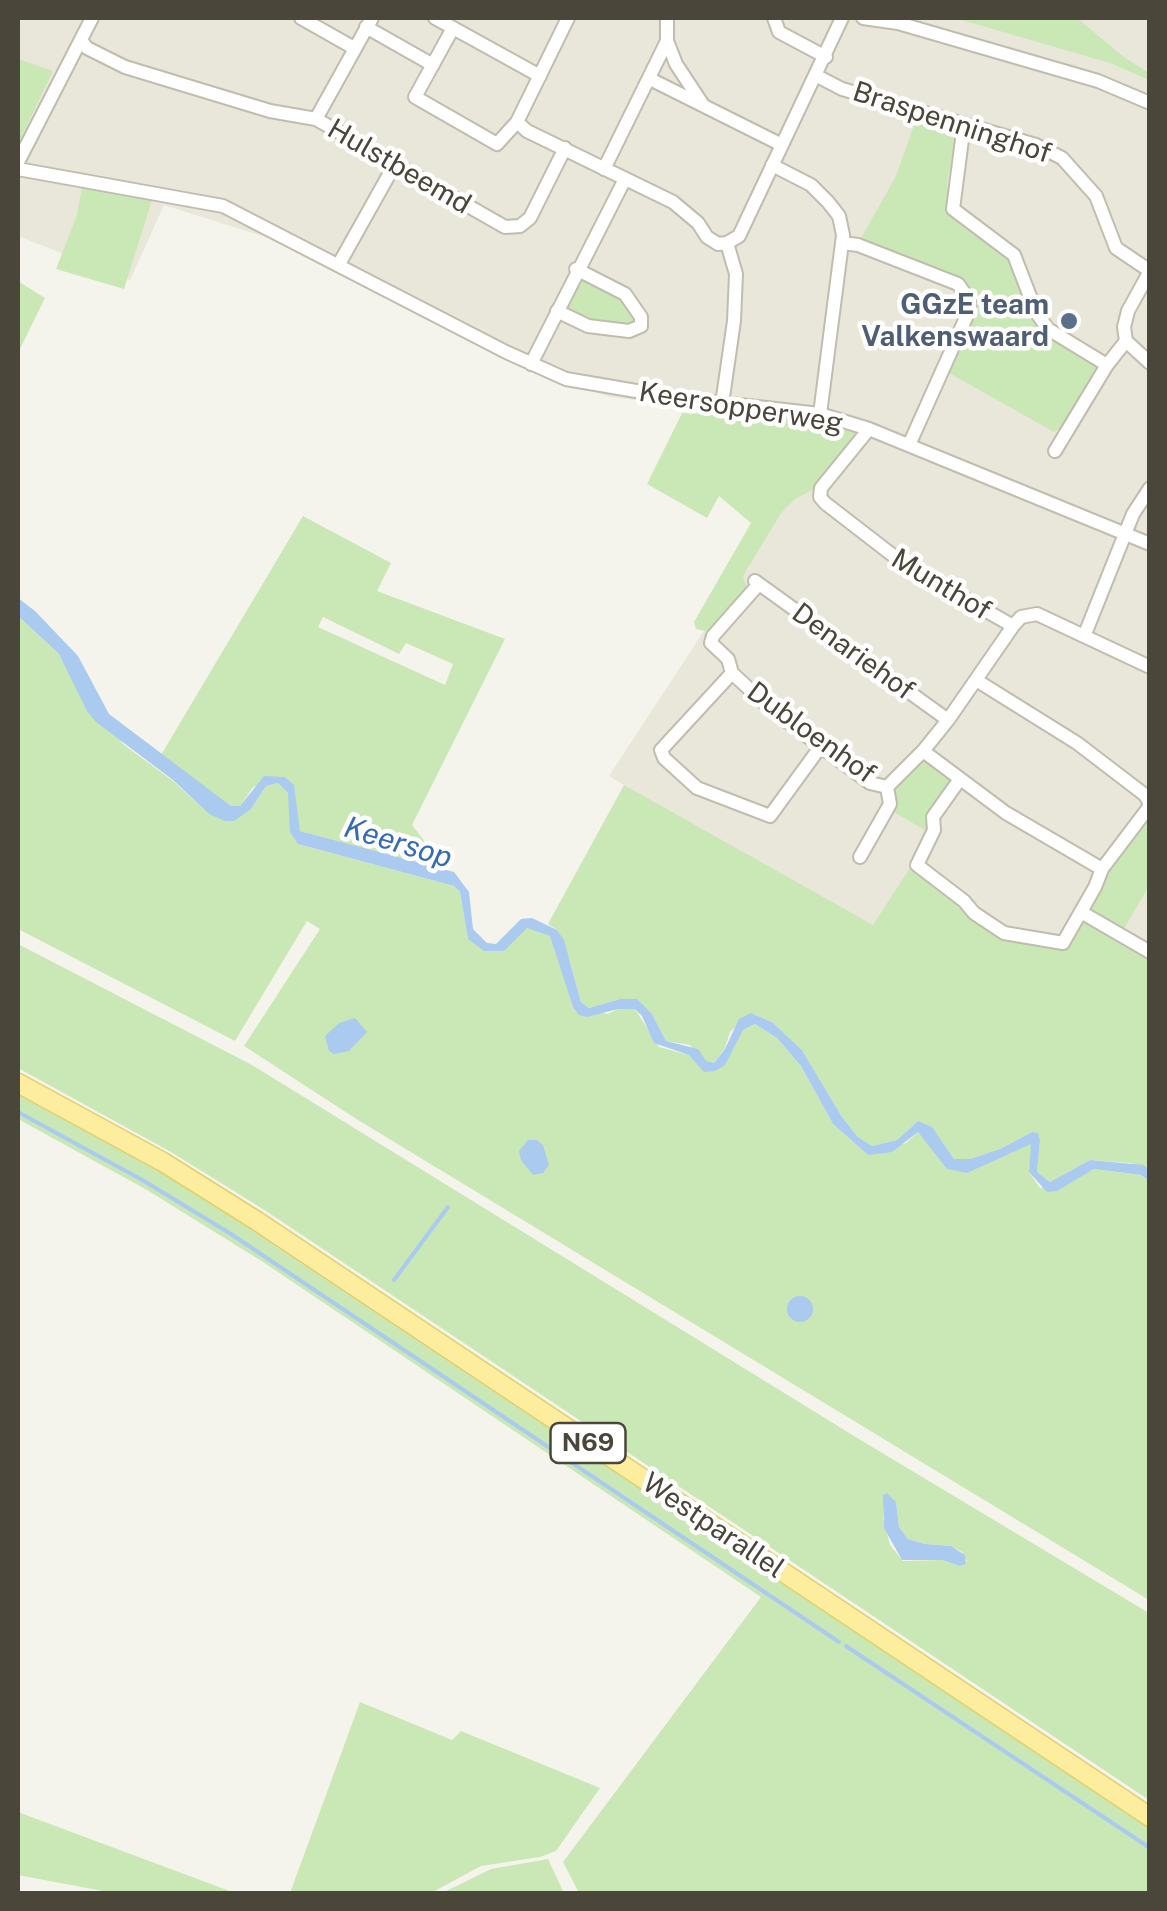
<!DOCTYPE html>
<style>
body{margin:0}
#map{position:relative;width:1167px;height:1911px;overflow:hidden;background:#f5f4ec;font-family:"Public Sans",sans-serif}
canvas{display:block}
.frame{position:absolute;inset:0;border:20px solid #4a4639;pointer-events:none}
</style>
<div id="map">
<canvas width="1167" height="1911"></canvas>
<div class="frame"></div>
</div>
<script>
const c = document.querySelector('canvas').getContext('2d');
c.lineJoin = 'round';
function fillPath(path, color) { c.fillStyle = color; c.fill(path, 'evenodd'); }
const toPath = rows => new Path2D(rows.map(r => 'M' + r).join(''));
function strokePath(path, color, width, dash) { c.strokeStyle = color; c.lineWidth = width; c.lineCap = dash ? 'butt' : 'round'; c.setLineDash(dash || []); c.stroke(path); }
function write(font, color, halo, rows, align = 'center') {
  c.font = font + ' "Public Sans",sans-serif'; c.lineWidth = 9; c.setLineDash([]); c.textBaseline = 'middle'; c.strokeStyle = halo; c.fillStyle = color; for (const [text, x, y, turn = 0] of rows) {
    c.save(); c.translate(x, y); c.rotate((+turn || 0) * Math.PI / 180); c.textAlign = isNaN(turn) ? turn : align; if (halo) c.strokeText(text, 0, 0); c.fillText(text, 0, 0); c.restore();
  }
}
fillPath(toPath([
 [18,18,1149,18,1149,953,1090,916,1065,949,887,942,609,776,702,634,794,480,805,420,610,397,535,372,310,251,164,205,130,280,18,236]
]), '#e9e6da');
fillPath(toPath([
 [955,18,1077,18,1124,57,1149,73,1149,80,1110,63],
 [18,59,53,71,18,144],
 [917,117,956,130,947,183,949,211,1010,258,1043,332,1098,368,1062,427,1054,432,944,370,972,294,859,242,896,176],
 [82,187,152,200,124,289,56,269,77,215],
 [577,277,621,295,635,316,631,325,590,320,564,309],
 [18,281,45,298,18,353],
 [682,413,795,416,832,422,854,432,854,438,816,488,795,499,781,513,743,576,747,588,709,632,696,629,694,622,751,523,719,496,707,518,647,484],
 [303,516,391,563,377,591,505,639,412,825,426,843,432,867,300,831,285,777,253,787,240,806,231,806,161,755],
 [323,617,399,654,406,643,453,664,445,685,318,627],
 [18,616,59,654,78,688,123,744,173,781,209,814,251,809,266,786,278,783,288,793,298,844,454,886,460,892,468,939,504,951,521,930,528,928,544,932,550,936,561,964,573,1007,608,1014,618,1009,635,1009,659,1047,689,1055,715,1071,743,1030,755,1024,777,1038,801,1066,833,1124,868,1155,906,1143,918,1132,966,1173,1032,1143,1029,1172,1040,1188,1078,1178,1094,1169,1141,1175,1149,1181,1149,1600,358,1120,244,1046,320,929,307,921,235,1041,18,929],
 [923,759,930,759,952,778,930,833,892,811,893,787],
 [624,785,873,925,912,865,971,914,1064,948,1082,923,1086,923,1149,958,1149,1170,1131,1163,1090,1160,1050,1182,1037,1172,1040,1141,1032,1132,1000,1149,970,1159,954,1159,943,1143,918,1121,897,1140,872,1146,858,1137,842,1117,802,1050,772,1022,751,1013,730,1032,725,1048,714,1063,706,1062,690,1045,666,1041,652,1014,620,999,589,1008,581,1002,570,961,557,930,548,924],
 [1149,814,1149,886,1122,932,1097,916,1089,904,1107,870],
 [18,944,252,1065,859,1439,1149,1613,1149,1800,266,1211,171,1152,18,1068],
 [884,1501,896,1502,899,1527,908,1539,925,1544,951,1546,962,1552,967,1561,960,1566,942,1560,903,1561,890,1545,883,1518],
 [18,1086,161,1165,1149,1820,1149,1893,579,1893,563,1862,761,1597,263,1262,147,1190,18,1119],
 [360,1702,452,1740,461,1731,600,1788,556,1851,540,1857,481,1866,431,1893,290,1893],
 [18,1812,235,1893,113,1893,18,1875],
 [548,1859,564,1893,442,1893,491,1869]
]), '#cae8b6');
fillPath(toPath([
 [18,598,35,611,78,656,109,714,231,806,240,806,264,776,285,777,294,785,300,831,454,872,469,892,473,929,487,943,496,944,521,919,532,918,557,930,564,940,581,1002,589,1008,620,999,637,999,652,1014,666,1041,698,1049,706,1061,714,1063,725,1049,739,1019,751,1013,772,1022,802,1050,842,1117,858,1137,872,1146,897,1140,918,1121,932,1127,954,1159,970,1159,1000,1149,1032,1132,1038,1133,1040,1141,1037,1172,1050,1182,1090,1160,1144,1165,1149,1170,1149,1181,1141,1175,1094,1169,1057,1191,1047,1192,1029,1172,1031,1144,967,1173,947,1169,918,1132,892,1152,868,1155,833,1124,801,1066,777,1038,755,1024,743,1030,725,1065,715,1071,704,1072,689,1055,654,1043,642,1016,635,1009,618,1009,587,1017,579,1015,573,1007,550,936,527,928,504,951,484,951,468,939,460,892,454,886,298,844,290,832,288,793,278,783,266,786,251,809,234,821,225,821,209,814,173,780,96,722,87,711,59,654,18,616],
 [355,1018,367,1032,349,1051,334,1054,329,1051,325,1036,339,1023],
 [528,1140,537,1140,543,1145,549,1165,543,1173,533,1175,521,1160,519,1151],
 '787 1309a13 13 0 1 1 26 0a13 13 0 1 1-26 0Z',
 [887,1493,896,1502,899,1527,908,1539,925,1544,951,1546,965,1555,966,1564,960,1566,942,1560,902,1560,884,1528,883,1495]
]), '#aacaf0');
strokePath(toPath([
 [18,1112,144,1181,231,1234,839,1642],
 [394,1280,448,1207],
 [846,1646,1150,1848]
]), '#aacaf0', 4);
const minor = toPath([
 [301,18,354,48],
 [435,18,540,76],
 [774,18,779,32,826,57],
 [863,18,898,23,1098,81,1150,103],
 [366,27,433,65],
 [453,28,415,97,497,144,517,122,568,18],
 [81,40,87,48,125,67,270,111,316,119,505,227,520,226,530,218,565,148],
 [667,41,676,64,703,105],
 [817,76,842,89,1036,145,1062,158,1096,196,1116,248,1150,271,1128,311,1124,327,1126,341,1150,363],
 [650,79,782,145],
 [316,119,372,18],
 [517,122,527,131,673,202,698,223,707,237,718,244,727,243,736,274,734,321,722,404],
 [964,124,953,209,1014,255,1036,312,1048,329,1107,365],
 [18,162,92,18],
 [772,165,811,185,828,202,839,216,843,235,820,414],
 [18,169,223,206,506,352,566,379,677,398,820,414,869,429,1150,544],
 [604,169,667,41,667,18],
 [727,243,739,236,842,18],
 [842,243,858,245,958,284,969,300,969,311,909,445],
 [339,264,395,164],
 [557,311,588,326,629,331,641,326,641,317,625,294,576,269],
 [531,364,625,179],
 [869,429,821,488,820,497,825,503,904,564,1013,626,1021,617,1037,614,1150,667],
 [1055,451,1107,365,1126,341],
 [755,581,948,720],
 [758,585,713,636,711,643,728,659,732,673,772,710,870,783,887,787],
 [1085,634,1133,514,1150,488],
 [732,673,661,750,664,758,697,788,770,816,821,746],
 [923,751,1006,813,1102,869],
 [960,779,933,817,934,830,917,865,964,901,974,913,1004,933,1063,943,1095,887,1102,869,1149,807,1149,802,1145,795,1077,743,976,680],
 [860,857,890,804,887,787,923,751,948,720,1013,626],
 [1081,912,1150,952]
]);
const major = toPath([
 [18,1083,163,1162,257,1221,1150,1817]
]);
strokePath(minor, '#c1bdae', 16);
strokePath(major, '#e2cf6d', 21);
strokePath(minor, '#fff', 12);
strokePath(major, '#fcee9e', 18);
for (const [x, y, r, color] of [
 [1069,321,10,"#5c6f8a"]
]) { const dot = new Path2D(); dot.arc(x, y, r, 0, 2 * Math.PI); c.fillStyle = color; c.fill(dot); strokePath(dot, '#fff', 4); }
for (const [x, y, w] of [
 [588,1443,75]
]) { const box = new Path2D(); box.roundRect(x - w / 2, y - 20, w, 40, 8); c.fillStyle = '#fff'; c.fill(box); strokePath(box, '#4a4639', 2.5); }
write('bold 25px', '#4a4639', null, [
 ["N69",588,1443]
]);
write('28px', '#4a4639', '#fff', [
 ["Braspenninghof",952,123,18],
 ["Hulstbeemd",399,167,30],
 ["Keersopperweg",741,408,9],
 ["Munthof",941,585,31],
 ["Denariehof",853,652,36],
 ["Dubloenhof",811,733,36],
 ["Westparallel",713,1526,34]
]);
write('bold 28px', '#4e5e75', '#fff', [
 ["GGzE team",1049,305],
 ["Valkenswaard",1049,337]
], 'right');
write('italic 30px', '#336cb5', '#fff', [
 ["Keersop",398,843,17]
]);
</script>
